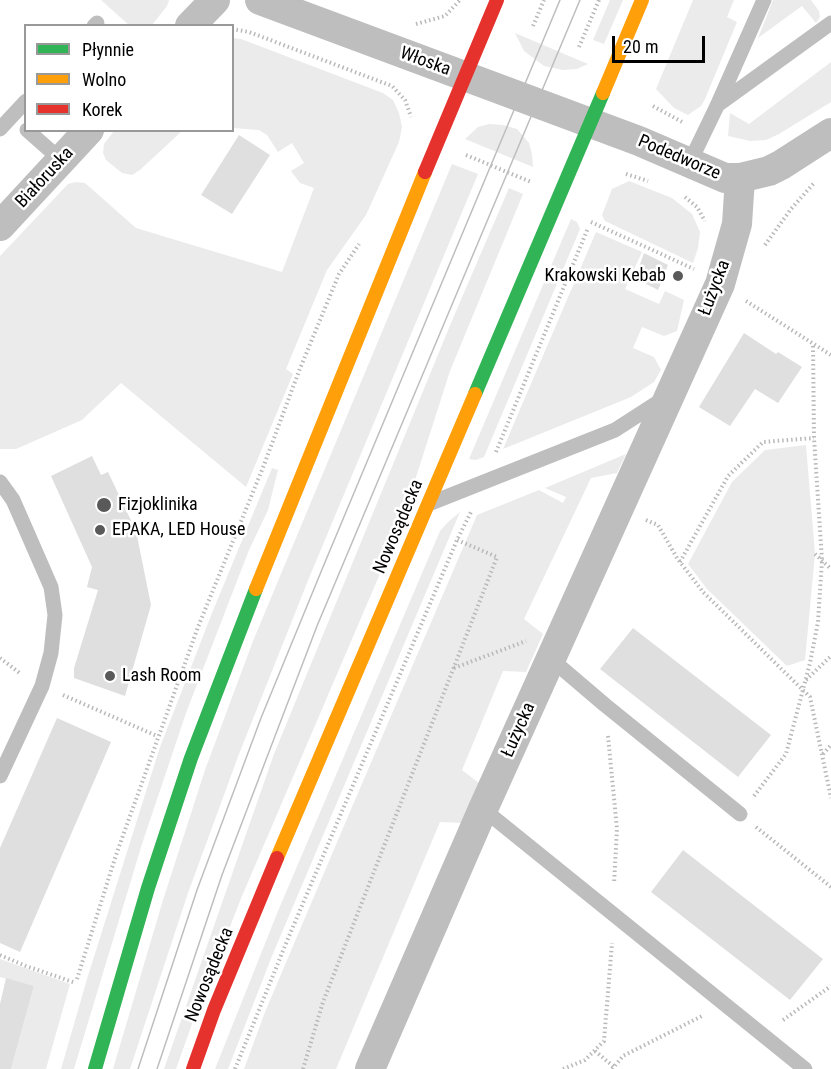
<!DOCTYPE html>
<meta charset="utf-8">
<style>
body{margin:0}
#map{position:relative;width:831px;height:1069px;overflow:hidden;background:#fff;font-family:"Roboto Condensed",sans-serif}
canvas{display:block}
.legend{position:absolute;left:24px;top:24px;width:210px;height:108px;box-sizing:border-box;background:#fff;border:2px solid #999;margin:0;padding:8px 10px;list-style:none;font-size:18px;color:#000}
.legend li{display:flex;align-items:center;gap:12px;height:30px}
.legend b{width:30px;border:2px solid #999}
.scale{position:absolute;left:612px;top:36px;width:93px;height:27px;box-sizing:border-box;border:3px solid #000;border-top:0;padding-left:8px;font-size:18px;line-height:21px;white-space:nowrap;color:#000;-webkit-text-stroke:4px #fff;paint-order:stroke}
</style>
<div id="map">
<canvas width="831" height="1069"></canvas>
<ul class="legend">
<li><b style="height:8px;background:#30b455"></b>Płynnie</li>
<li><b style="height:8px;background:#ff9f0a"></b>Wolno</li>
<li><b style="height:8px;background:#e5322d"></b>Korek</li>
</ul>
<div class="scale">20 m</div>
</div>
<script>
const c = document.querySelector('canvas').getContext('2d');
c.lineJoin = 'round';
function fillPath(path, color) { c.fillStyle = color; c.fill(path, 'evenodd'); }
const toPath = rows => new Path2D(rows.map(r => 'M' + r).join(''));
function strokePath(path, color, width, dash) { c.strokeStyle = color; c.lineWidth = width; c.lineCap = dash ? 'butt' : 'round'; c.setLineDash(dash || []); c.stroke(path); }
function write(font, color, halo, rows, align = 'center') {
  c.font = font + ' "Roboto Condensed",sans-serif'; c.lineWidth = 5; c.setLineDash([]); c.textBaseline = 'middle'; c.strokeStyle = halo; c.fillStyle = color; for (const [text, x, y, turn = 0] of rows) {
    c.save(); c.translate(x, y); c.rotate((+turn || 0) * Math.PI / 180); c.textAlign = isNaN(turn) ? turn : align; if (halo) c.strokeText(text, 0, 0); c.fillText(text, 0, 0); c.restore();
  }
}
fillPath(toPath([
 [101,0,169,0,167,6,152,25,130,26],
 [610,0,623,0,604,44,593,40],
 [693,0,734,0,727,17,737,22,705,99,701,106,688,115,674,108,656,89],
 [773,0,811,0,819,11,820,17,816,23,802,6,758,38],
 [515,33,588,64,577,69,563,70,544,66,524,51],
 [233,38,241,39,383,93,393,100,399,113,402,127,399,142,366,215,327,270,286,369,293,374,246,487,121,383,82,420,16,449,0,449,0,256,68,184,76,182,85,183,136,228,282,272,314,188,300,183,291,171,304,163,292,143,278,152,267,135,259,130,233,128],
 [831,62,831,102,779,134,766,140,750,141,728,136,730,113,749,124],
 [489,124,503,125,517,129,529,143,532,154,533,167,465,139,478,127],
 [114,131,114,130,182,131,140,170,132,175,122,173,106,160,103,153,104,144],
 [452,164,478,174,309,578,239,754,188,893,130,1069,113,1069,163,900,205,770,253,641],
 [629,181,672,198,692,214,700,232,698,248,693,263,605,221,602,215,612,189],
 [509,188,523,194,450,371,400,527,242,896,193,1021,176,1069,164,1069,274,754,451,323],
 [571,219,577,222,580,229,484,457,476,460,469,459],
 [596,232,642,252,625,289,659,304,665,291,684,300,677,331,664,336,642,327,633,348,654,357,661,370,654,382,631,397,503,449],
 [806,445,815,554,805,660,787,666,707,589,688,564,732,482,765,450],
 [626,454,617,473,591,478,524,619,543,634,526,672,503,671,462,770,479,783,462,823,440,822,336,1069,244,1069,265,1012,352,807,477,515,539,490,563,503,566,497,545,488],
 [272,468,278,470,268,510,249,550,186,713,142,844,74,1069,61,1069,87,979,160,747,212,613],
 [460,512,272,956,228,1069,215,1069,278,911,440,531,448,522],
 [0,959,70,984,46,1069,11,1069,34,986,0,977]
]), '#ebebeb');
fillPath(toPath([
 [239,135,270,155,232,214,201,195],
 [644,253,668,265,658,290,635,278],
 [744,333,776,354,778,352,802,367,778,403,755,389,730,426,699,407],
 [92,456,101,475,108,472,136,531,151,605,125,696,74,678,74,668,98,590,87,587,92,567,51,476],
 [633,628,771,735,738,777,600,669],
 [57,718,111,742,20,952,0,943,0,848],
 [683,850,823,959,790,1000,651,892],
 [6,978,34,986,11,1069,0,1069,0,1004]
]), '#dfdfdf');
strokePath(toPath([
 [416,24,445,16,460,0],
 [533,26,544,0],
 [232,29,249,32,392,86,405,100,411,117],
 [579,47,599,0],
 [653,106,684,123],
 [466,155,531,182],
 [626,174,648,181],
 [685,197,697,207,705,221],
 [591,222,694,269],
 [765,245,791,209,814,183],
 [746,301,831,355],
 [496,452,588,228],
 [646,520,658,525,677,558,703,592,810,697,831,798],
 [815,554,831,569],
 [680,562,728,476,763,442,814,438],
 [0,658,21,674],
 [454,668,526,641],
 [806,680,831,656],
 [63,695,157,736],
 [608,736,617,829,614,884],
 [823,754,831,745],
 [754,796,786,754,810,663,818,622,822,560,814,438,813,344],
 [756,827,831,887],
 [0,955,26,966,76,983],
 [77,979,116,855,198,627,264,465,299,371,339,274,359,244],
 [783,1020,831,986],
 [595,1051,614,1067],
 [235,1069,287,941,457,540,471,512],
 [303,1069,323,1002,497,557,457,540],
 [563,1069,585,1060,604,1041,612,943],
 [612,1069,623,1056,704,1015]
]), '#b9b9b9', 4, [1.5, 3]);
strokePath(toPath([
 [94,26,97,23],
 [719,104,831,23],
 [0,129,26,101],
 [27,130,61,160],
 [689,164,717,106,764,0],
 [0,482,13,500,51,587,55,615,51,653,42,686,0,776],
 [431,503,615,430,663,399],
 [551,659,605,705,740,814],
 [483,809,805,1069]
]), '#bebebe', 15);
strokePath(toPath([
 [260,0,639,141,725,178,740,178,769,171,781,165,831,133],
 [190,26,215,0],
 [0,226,89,130],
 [370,1069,483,809,720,284,737,224,740,178]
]), '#bebebe', 30);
strokePath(toPath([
 [475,394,603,93],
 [95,1069,148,888,191,758,256,589]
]), '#30b455', 14);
strokePath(toPath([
 [603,93,642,0],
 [256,589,425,172],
 [277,858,475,394]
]), '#ff9f0a', 14);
strokePath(toPath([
 [425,172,497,0],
 [193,1069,214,1010,277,858]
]), '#e5322d', 14);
strokePath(toPath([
 [138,1069,197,890,261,718,323,567,560,0],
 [157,1069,222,875,317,626,580,0]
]), '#bebebe', 1.5);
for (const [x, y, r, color] of [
 [678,276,6,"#595959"],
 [104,505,8,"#595959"],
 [100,530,6,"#595959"],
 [110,676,6,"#595959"]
]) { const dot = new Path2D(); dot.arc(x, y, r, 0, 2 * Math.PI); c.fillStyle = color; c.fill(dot); strokePath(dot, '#fff', 2); }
write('18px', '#000', '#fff', [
 ["Włoska",425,62,20],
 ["Podedworze",679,158,23],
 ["Białoruska",45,178,-47],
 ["Łużycka",715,288,-69],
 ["Nowosądecka",399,527,-67],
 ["Łużycka",519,730,-66],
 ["Nowosądecka",210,975,-68]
]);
write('18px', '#000', '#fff', [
 ["Krakowski Kebab",666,276,"right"],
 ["Fizjoklinika",118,505],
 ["EPAKA, LED House",112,530],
 ["Lash Room",122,676]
], 'left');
</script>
